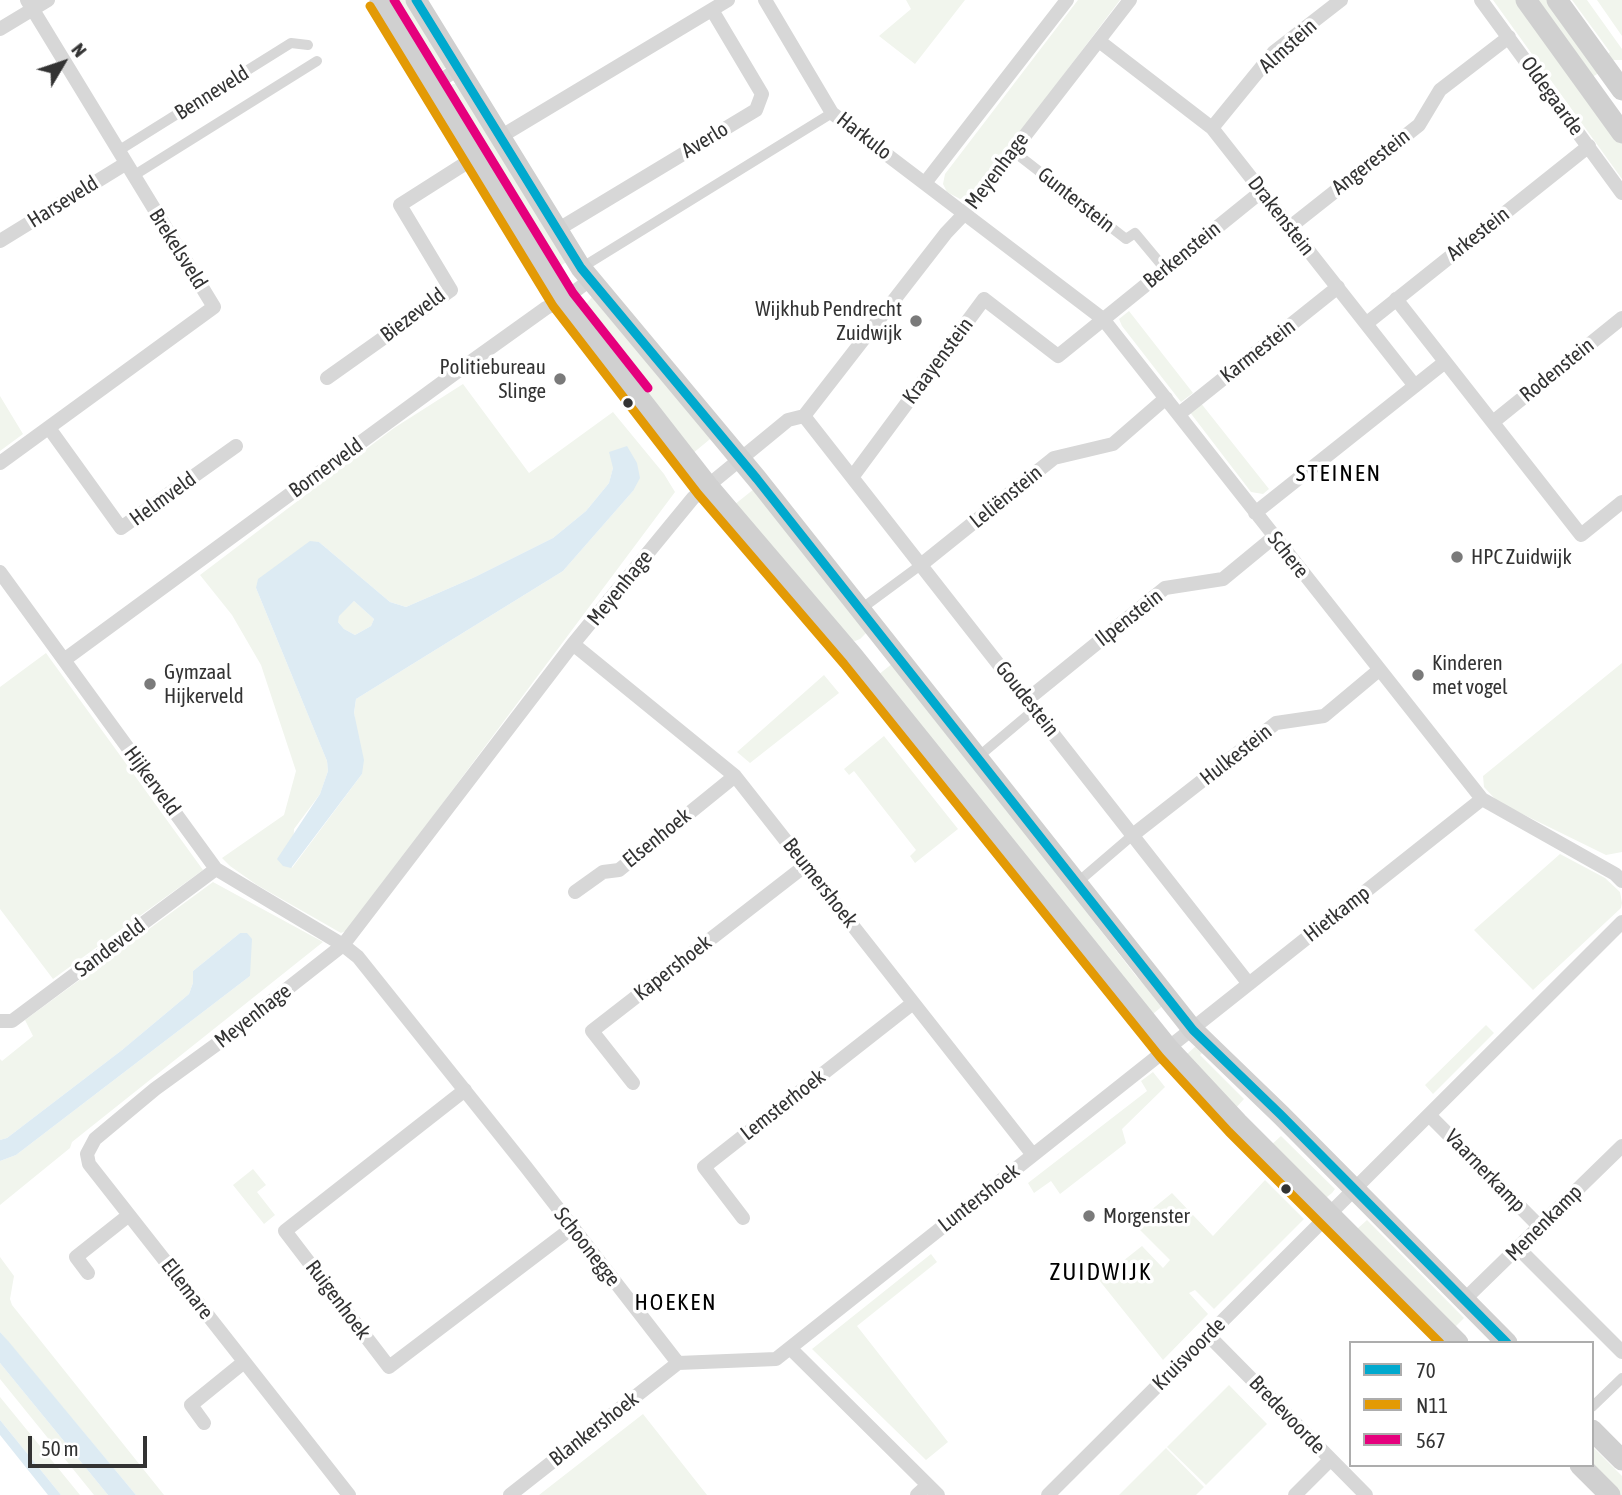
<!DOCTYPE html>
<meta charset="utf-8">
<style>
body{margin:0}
#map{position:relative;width:1622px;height:1495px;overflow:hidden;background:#fff;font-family:"Asap Condensed",sans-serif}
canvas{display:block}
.legend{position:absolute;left:1349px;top:1341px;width:245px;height:126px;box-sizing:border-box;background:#fff;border:2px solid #adadad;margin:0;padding:9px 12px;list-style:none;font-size:21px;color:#333}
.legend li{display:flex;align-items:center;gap:14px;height:35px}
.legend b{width:35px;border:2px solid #adadad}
.north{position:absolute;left:28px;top:28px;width:70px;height:70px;-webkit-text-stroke:5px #fff;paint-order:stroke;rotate:51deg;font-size:19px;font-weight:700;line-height:28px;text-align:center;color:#333}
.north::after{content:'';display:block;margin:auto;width:24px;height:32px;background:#333;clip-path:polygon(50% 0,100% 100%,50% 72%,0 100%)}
.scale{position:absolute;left:28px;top:1436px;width:119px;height:32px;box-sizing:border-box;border:4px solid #333;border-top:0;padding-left:9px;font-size:21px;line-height:24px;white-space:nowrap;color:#333;-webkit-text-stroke:5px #fff;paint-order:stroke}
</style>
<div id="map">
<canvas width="1622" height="1495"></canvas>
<ul class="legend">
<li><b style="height:9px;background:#00a9ce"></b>70</li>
<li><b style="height:9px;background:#e39a05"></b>N11</li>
<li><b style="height:9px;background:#e5007d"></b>567</li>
</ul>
<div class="north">N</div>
<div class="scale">50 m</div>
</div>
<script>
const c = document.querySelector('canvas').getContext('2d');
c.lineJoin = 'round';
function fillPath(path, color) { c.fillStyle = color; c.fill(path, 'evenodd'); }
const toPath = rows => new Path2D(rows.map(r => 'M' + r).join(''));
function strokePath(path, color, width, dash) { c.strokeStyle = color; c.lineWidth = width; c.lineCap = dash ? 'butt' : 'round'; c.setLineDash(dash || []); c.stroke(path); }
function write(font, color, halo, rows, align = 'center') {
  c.font = font + ' "Asap Condensed",sans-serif'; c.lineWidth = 7; c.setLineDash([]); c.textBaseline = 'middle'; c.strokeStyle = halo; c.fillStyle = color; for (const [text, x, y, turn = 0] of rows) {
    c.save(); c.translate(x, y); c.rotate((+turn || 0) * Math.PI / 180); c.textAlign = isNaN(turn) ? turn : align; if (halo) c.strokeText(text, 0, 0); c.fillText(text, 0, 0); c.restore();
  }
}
fillPath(toPath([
 [387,0,410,0,446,67,441,71,436,73],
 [906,0,965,0,915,64,879,36,911,9],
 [1078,0,1120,0,973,195,960,199,947,192,943,184,945,174],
 [1493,0,1520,0,1622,140,1622,179],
 [1533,0,1552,0,1599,73,1592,77],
 [1572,0,1587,0,1622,49,1622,60,1607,60,1605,56,1610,52],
 [1597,0,1622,0,1622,36],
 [453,84,458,84,568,261,552,271,446,90],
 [592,297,715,435,692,454,581,310],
 [1129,311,1193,393,1181,402,1122,326,1119,319],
 [463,384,529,473,613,412,664,474,675,492,348,930,341,933,257,885,230,866,222,858,284,815,296,771,261,665,232,615,200,575,394,428],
 [613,468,633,491,563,571,356,699,354,713,362,774,292,868,294,829,320,794,328,771,327,761,256,588,319,542,390,602,406,607,475,577,553,538,586,511,609,483],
 [0,396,23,434,0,451],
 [1200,402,1269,489,1263,494,1251,492,1189,411],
 [754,489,867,632,860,639,855,641,847,638,734,505],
 [354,601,374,619,371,626,355,635,344,629,338,622,338,616],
 [46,653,203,870,53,979,0,909,0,687],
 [893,663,1136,976,1165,1004,1148,1018,878,675],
 [1622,663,1622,852,1606,855,1498,802,1484,787,1483,776],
 [824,675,839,693,750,763,737,752],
 [884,736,958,829,915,863,910,856,916,850,854,771,849,775,844,769],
 [1560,854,1605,878,1620,892,1622,903,1621,908,1533,990,1474,930],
 [213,882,323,942,72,1142,70,1148,0,1205,0,1161,16,1155,250,976,240,933,193,971,193,983,189,994,122,1050,7,1138,0,1140,0,1059,2,1061,33,1036,25,1020],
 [1486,1025,1494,1033,1433,1094,1425,1085],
 [1196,1046,1205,1050,1200,1055,1244,1099,1234,1110,1187,1054],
 [1153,1072,1165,1087,1122,1129,1126,1143,1060,1194,1051,1181,1034,1193,1028,1183,1147,1091,1141,1081],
 [1281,1136,1335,1189,1332,1193,1327,1197,1321,1196,1270,1146],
 [253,1169,266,1185,257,1192,275,1215,264,1224,233,1185],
 [1265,1180,1304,1219,1214,1309,1195,1290,1189,1293,1208,1314,1163,1360,1099,1280,1142,1246,1163,1268,1170,1260,1134,1224,1172,1193,1213,1236],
 [1367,1220,1464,1318,1454,1328,1356,1230],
 [931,1254,937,1262,857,1326,948,1442,926,1460,812,1349],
 [0,1257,14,1276,10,1299,12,1305,164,1495,136,1495,0,1332],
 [0,1363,108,1495,94,1495,0,1379],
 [1229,1385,1267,1424,1206,1485,1167,1447],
 [0,1397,80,1495,61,1495,0,1420],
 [643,1414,707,1495,539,1495],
 [1592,1446,1622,1476,1622,1495,1619,1495,1592,1465],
 [1166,1448,1204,1487,1196,1495,1119,1495]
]), '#f1f5ed');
fillPath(toPath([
 [627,446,637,463,640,478,633,491,563,571,356,699,354,713,364,760,362,774,291,868,283,866,277,859,320,794,328,771,327,761,256,588,258,579,310,541,319,542,390,602,406,607,475,577,553,538,586,511,609,483,613,468,609,452],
 [354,601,374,619,371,626,355,635,344,629,338,622,339,616],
 [240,933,247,933,252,939,250,976,16,1155,0,1161,0,1140,7,1138,122,1050,189,994,193,983,193,971],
 [0,1332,9,1342,136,1495,108,1495,0,1363],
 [0,1420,61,1495,48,1495,0,1435]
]), '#ddebf3');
strokePath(toPath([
 [118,151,291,43,308,45],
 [1013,151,1126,239,1135,233,1165,269],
 [133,176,317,61],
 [581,268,832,113],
 [861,609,922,564],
 [978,757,1035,709],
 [1078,882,1134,834],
 [1592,1407,1622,1378]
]), '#d7d7d7', 10);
strokePath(toPath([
 [765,0,832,113,1103,319,1482,799,1615,874,1622,881],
 [1481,0,1622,193],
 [0,29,48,0],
 [1099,41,1212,128,1415,386],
 [432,86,458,69],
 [1212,128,1274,52,1341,0],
 [500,137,728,0],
 [925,183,1067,0],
 [1290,227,1419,125,1440,90,1509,37],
 [557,230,756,110,762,94,712,10],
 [0,241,125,164],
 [1396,299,1581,535,1622,502],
 [1367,323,1589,146],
 [327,378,451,290,400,205,477,156],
 [1179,414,1338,287],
 [804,416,1249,984],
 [1493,422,1622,318],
 [49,428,121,528,236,446],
 [0,463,214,307,27,0],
 [853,476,984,299,1058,356,1262,191],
 [1255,513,1445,362],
 [922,564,1054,458,1113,444,1166,398],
 [0,572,216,869,343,945,358,957,526,1167,678,1363,776,1359,1482,799],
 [573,644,735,776,1033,1155],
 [64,660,458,371,546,308,563,300,590,280],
 [1028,699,1165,588,1223,579,1274,537],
 [1134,834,1276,723,1324,716,1379,670],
 [575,892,603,872,619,870,735,776],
 [0,1021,12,1021,216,869],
 [633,1083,592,1031,806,865],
 [465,1090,285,1231,389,1367,572,1228],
 [1429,1115,1540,1227],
 [743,1218,704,1167,913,1003],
 [1519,1249,1622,1352],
 [88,1273,76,1257,129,1215],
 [1465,1299,1622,1146],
 [1208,1335,1366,1495],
 [790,1348,938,1495],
 [204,1423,191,1405,244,1362],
 [349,1495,89,1164,87,1154,95,1139,155,1089,217,1044,343,945,573,644,693,498,788,420,804,416,946,233,965,213,1130,0],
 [510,1495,678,1363],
 [917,1495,928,1485],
 [1048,1495,1622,922],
 [1295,1495,1330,1460]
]), '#d7d7d7', 14);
strokePath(toPath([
 [380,0,563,300,708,486,853,656,1169,1049,1238,1123,1458,1343],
 [416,0,581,268,757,479,1193,1030,1281,1115,1507,1343],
 [1526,0,1622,133],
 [1557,0,1622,90],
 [1592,1430,1622,1460],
 [1580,1465,1610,1495]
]), '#d0d0d0', 21);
strokePath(toPath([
 [416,0,581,268,757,479,1193,1030,1281,1115,1507,1343]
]), '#00a9ce', 9);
strokePath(toPath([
 [370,6,553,306,698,494,844,664,1160,1057,1229,1132,1440,1343]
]), '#e39a05', 9);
strokePath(toPath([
 [394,0,573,293,648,388]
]), '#e5007d', 9);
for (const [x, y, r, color] of [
 [916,321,7,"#7a7a7a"],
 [560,379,7,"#7a7a7a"],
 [628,403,6,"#333"],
 [1457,557,7,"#7a7a7a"],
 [1418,675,7,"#7a7a7a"],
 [150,684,7,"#7a7a7a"],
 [1286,1189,6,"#333"],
 [1089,1216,7,"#7a7a7a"]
]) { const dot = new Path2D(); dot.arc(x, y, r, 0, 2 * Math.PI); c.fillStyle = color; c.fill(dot); strokePath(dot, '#fff', 2.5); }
write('21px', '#333', '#fff', [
 ["Almstein",1288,46,-42],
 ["Benneveld",212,93,-32],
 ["Oldegaarde",1552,96,54],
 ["Harkulo",864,136,38],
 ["Averlo",705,140,-31],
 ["Angerestein",1371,162,-38],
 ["Meyenhage",997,171,-53],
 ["Gunterstein",1076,200,38],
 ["Harseveld",63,202,-32],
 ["Drakenstein",1281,216,52],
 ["Arkestein",1478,234,-38],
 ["Brekelsveld",178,249,58],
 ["Berkenstein",1182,255,-39],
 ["Biezeveld",413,315,-37],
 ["Karmestein",1258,351,-38],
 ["Kraayenstein",938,361,-53],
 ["Rodenstein",1557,370,-39],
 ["Bornerveld",326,468,-36],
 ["Leliënstein",1006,497,-39],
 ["Helmveld",163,499,-36],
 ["Schere",1288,555,52],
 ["Meyenhage",620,588,-51],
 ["Ilpenstein",1129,618,-38],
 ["Goudestein",1027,699,52],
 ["Hulkestein",1236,755,-38],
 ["Hijkerveld",152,781,54],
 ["Elsenhoek",657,838,-39],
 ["Beumershoek",820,883,52],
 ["Hietkamp",1337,914,-38],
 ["Sandeveld",110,948,-37],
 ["Kapershoek",673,968,-38],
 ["Meyenhage",253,1016,-38],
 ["Lemsterhoek",783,1105,-38],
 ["Vaarnerkamp",1485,1171,46],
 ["Luntershoek",979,1198,-38],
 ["Menenkamp",1544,1223,-45],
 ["Schoonegge",587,1247,52],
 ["Ellemare",187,1289,52],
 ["Ruigenhoek",338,1300,53],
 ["Kruisvoorde",1189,1354,-45],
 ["Bredevoorde",1287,1415,46],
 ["Blankershoek",594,1429,-38]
]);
write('21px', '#333', '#fff', [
 ["Wijkhub Pendrecht",902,309,"right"],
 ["Zuidwijk",902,333,"right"],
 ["Politiebureau",546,367,"right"],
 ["Slinge",546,391,"right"],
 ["HPC Zuidwijk",1471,557],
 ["Kinderen",1432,663],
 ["met vogel",1432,687],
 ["Gymzaal",164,672],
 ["Hijkerveld",164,696],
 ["Morgenster",1103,1216]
], 'left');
c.letterSpacing = '2px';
write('23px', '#000', '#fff', [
 ["STEINEN",1339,474],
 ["HOEKEN",676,1303]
]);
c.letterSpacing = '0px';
c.letterSpacing = '2px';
write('24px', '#000', '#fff', [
 ["ZUIDWIJK",1101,1272]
]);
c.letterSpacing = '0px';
</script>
